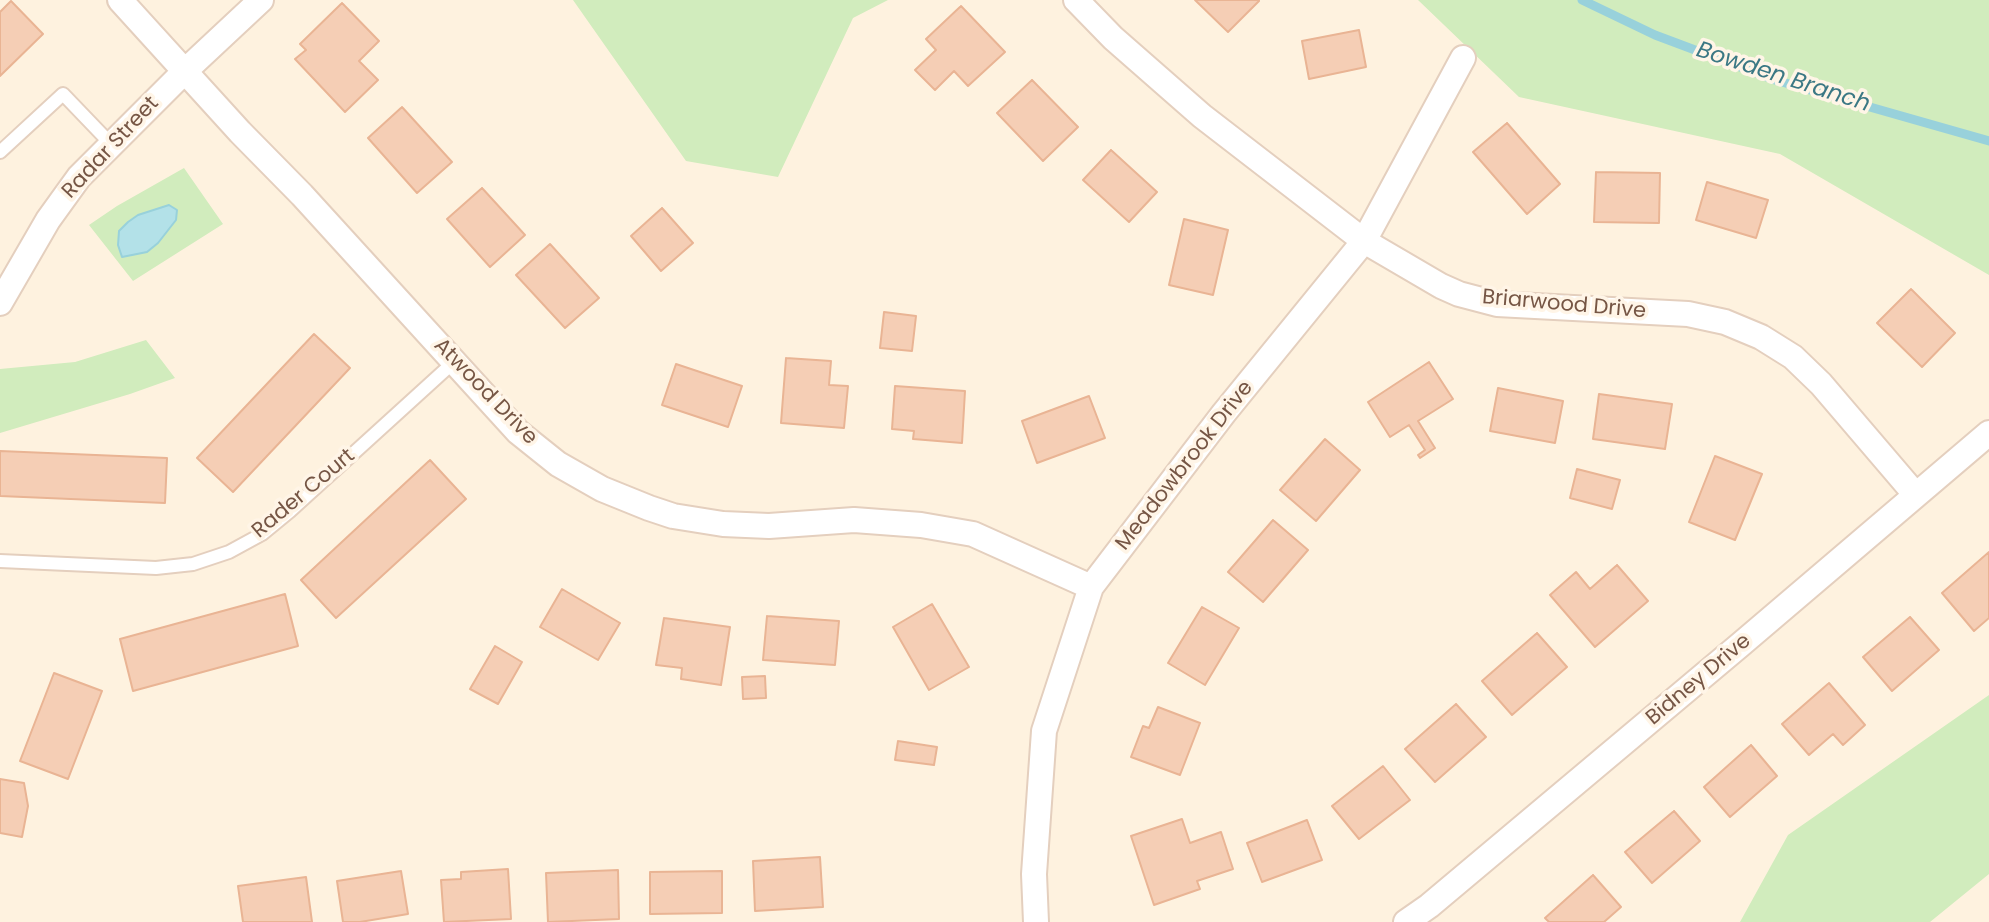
<!DOCTYPE html>
<style>
body{margin:0}
canvas{display:block;background:#fef2df}
</style>
<canvas width="1989" height="922"></canvas>
<script>
const c = document.querySelector('canvas').getContext('2d');
c.lineJoin = 'round';
function fillPath(path, color) { c.fillStyle = color; c.fill(path, 'evenodd'); }
const toPath = rows => new Path2D(rows.map(r => 'M' + r).join(''));
function strokePath(path, color, width, dash) { c.strokeStyle = color; c.lineWidth = width; c.lineCap = dash ? 'butt' : 'round'; c.setLineDash(dash || []); c.stroke(path); }
function write(font, color, halo, rows, align = 'center') {
  c.font = font + ' Poppins,sans-serif'; c.lineWidth = 7; c.setLineDash([]); c.textBaseline = 'middle'; c.strokeStyle = halo; c.fillStyle = color; for (const [text, x, y, turn = 0] of rows) {
    c.save(); c.translate(x, y); c.rotate((+turn || 0) * Math.PI / 180); c.textAlign = isNaN(turn) ? turn : align; if (halo) c.strokeText(text, 0, 0); c.fillText(text, 0, 0); c.restore();
  }
}
fillPath(toPath([
 [573,0,888,0,853,18,778,177,686,161],
 [1418,0,1989,0,1989,275,1780,154,1519,97],
 [184,168,223,224,133,281,89,225,117,206],
 [146,340,175,378,130,394,0,433,0,369,75,362],
 [1989,695,1989,874,1930,922,1740,922,1788,835]
]), '#d1ecbd');
const water = toPath([
 [169,205,177,210,176,220,158,243,147,252,122,257,118,245,119,231,128,222,138,215,169,205]
]);
fillPath(water, '#b3e1e8');
strokePath(water, '#98d1db', 2);
strokePath(toPath([
 [1582,0,1655,35,1775,80,1989,141]
]), '#98d1db', 9);
const building = toPath([
 [1195,0,1259,0,1259,1,1228,32,1195,0],
 [11,1,43,34,0,76,0,12,11,1],
 [342,3,379,41,359,61,378,80,345,112,295,59,306,50,300,44,342,3],
 [961,6,1005,52,968,86,954,71,935,90,915,70,936,50,926,39,961,6],
 [1359,30,1366,67,1309,79,1302,41,1359,30],
 [1032,80,1078,127,1043,161,997,113,1032,80],
 [402,107,452,162,417,193,368,138,402,107],
 [1507,123,1560,184,1527,214,1473,152,1507,123],
 [1111,150,1157,192,1129,222,1083,180,1111,150],
 [1596,172,1660,173,1659,223,1594,222,1596,172],
 [1707,182,1768,200,1756,238,1696,220,1707,182],
 [482,188,525,235,490,267,447,219,482,188],
 [662,208,693,243,661,271,631,236,662,208],
 [1184,219,1228,230,1213,295,1169,285,1184,219],
 [550,244,599,298,565,328,516,275,550,244],
 [1911,289,1955,333,1922,367,1877,323,1911,289],
 [884,312,916,316,912,351,880,348,884,312],
 [314,334,350,368,233,492,197,458,314,334],
 [786,358,831,361,829,385,848,386,844,428,781,423,786,358],
 [1429,362,1453,399,1418,421,1435,448,1420,458,1418,455,1425,450,1409,425,1390,437,1368,402,1429,362],
 [676,364,742,386,728,427,662,405,676,364],
 [895,386,965,391,962,443,913,439,914,431,892,429,895,386],
 [1498,388,1563,401,1555,443,1490,431,1498,388],
 [1599,394,1672,404,1665,449,1593,439,1599,394],
 [1089,396,1105,438,1037,463,1022,421,1089,396],
 [1325,439,1360,470,1316,521,1280,490,1325,439],
 [0,451,167,458,165,503,0,496,0,451],
 [1715,456,1762,474,1735,540,1689,522,1715,456],
 [430,460,466,499,336,618,301,580,430,460],
 [1577,469,1620,480,1612,509,1570,498,1577,469],
 [1273,520,1308,550,1263,602,1228,572,1273,520],
 [1989,552,1989,618,1974,631,1942,593,1989,552],
 [1617,565,1648,601,1595,647,1550,595,1576,572,1590,589,1617,565],
 [562,589,620,623,598,660,540,627,562,589],
 [285,594,298,646,133,691,120,639,285,594],
 [932,604,969,667,929,690,893,627,932,604],
 [1202,607,1239,628,1205,685,1168,663,1202,607],
 [767,616,839,621,835,665,763,660,767,616],
 [1910,617,1939,650,1892,691,1863,657,1910,617],
 [664,618,730,627,721,685,681,679,682,668,656,665,664,618],
 [1537,633,1567,667,1512,715,1482,681,1537,633],
 [495,646,522,662,498,704,470,689,495,646],
 [54,673,102,691,68,779,20,761,54,673],
 [765,676,766,698,743,699,742,677,765,676],
 [1829,683,1865,725,1843,745,1833,734,1809,755,1782,724,1829,683],
 [1456,704,1486,737,1435,782,1405,749,1456,704],
 [1158,707,1200,723,1180,775,1131,757,1143,726,1149,728,1158,707],
 [898,741,937,747,934,765,895,760,898,741],
 [1751,745,1777,776,1730,817,1704,787,1751,745],
 [1383,766,1410,800,1359,839,1332,806,1383,766],
 [0,779,24,783,28,806,22,837,0,833,0,779],
 [1674,811,1700,841,1652,883,1625,852,1674,811],
 [1182,819,1190,843,1221,832,1233,869,1197,881,1200,889,1154,905,1131,836,1182,819],
 [1307,820,1322,860,1262,882,1247,843,1307,820],
 [820,857,823,907,755,911,753,861,820,857],
 [508,869,511,919,444,922,441,880,461,879,461,872,508,869],
 [618,870,619,919,548,922,546,873,618,870],
 [401,871,408,914,360,922,343,922,337,881,401,871],
 [722,871,722,913,650,914,650,872,722,871],
 [1593,875,1621,907,1604,922,1549,922,1545,918,1593,875],
 [306,877,312,922,243,922,238,886,306,877]
]);
fillPath(building, '#f5ceb5');
strokePath(building, '#e9b494', 2);
const lane = toPath([
 [0,152,63,94,111,144],
 [0,561,156,568,193,564,229,552,262,534,290,511,455,361]
]);
const street = toPath([
 [120,0,240,132,302,195,518,432,558,464,602,489,649,508,673,516,723,524,769,526,854,520,921,525,973,534,1091,587],
 [1076,0,1113,38,1202,116,1364,241,1441,286,1459,294,1497,304,1688,314,1725,322,1761,337,1793,357,1821,384,1915,494],
 [0,303,48,220,79,177,185,71,261,0],
 [1036,922,1034,874,1044,731,1091,587,1224,413,1364,241,1463,58],
 [1406,922,1429,906,1740,645,1989,433]
]);
strokePath(lane, '#e4cfbe', 16);
strokePath(street, '#e4cfbe', 28);
strokePath(lane, '#fff', 12);
strokePath(street, '#fff', 24);
write('21px', '#765645', '#fff5e7', [
 ["Radar Street",111,148,-47],
 ["Briarwood Drive",1564,305,5],
 ["Atwood Drive",485,392,46],
 ["Meadowbrook Drive",1185,466,-52],
 ["Rader Court",304,494,-40],
 ["Bidney Drive",1699,680,-40]
]);
write('italic 23px', '#3b7884', '#fff5e7', [
 ["Bowden Branch",1783,78,18]
]);
</script>
